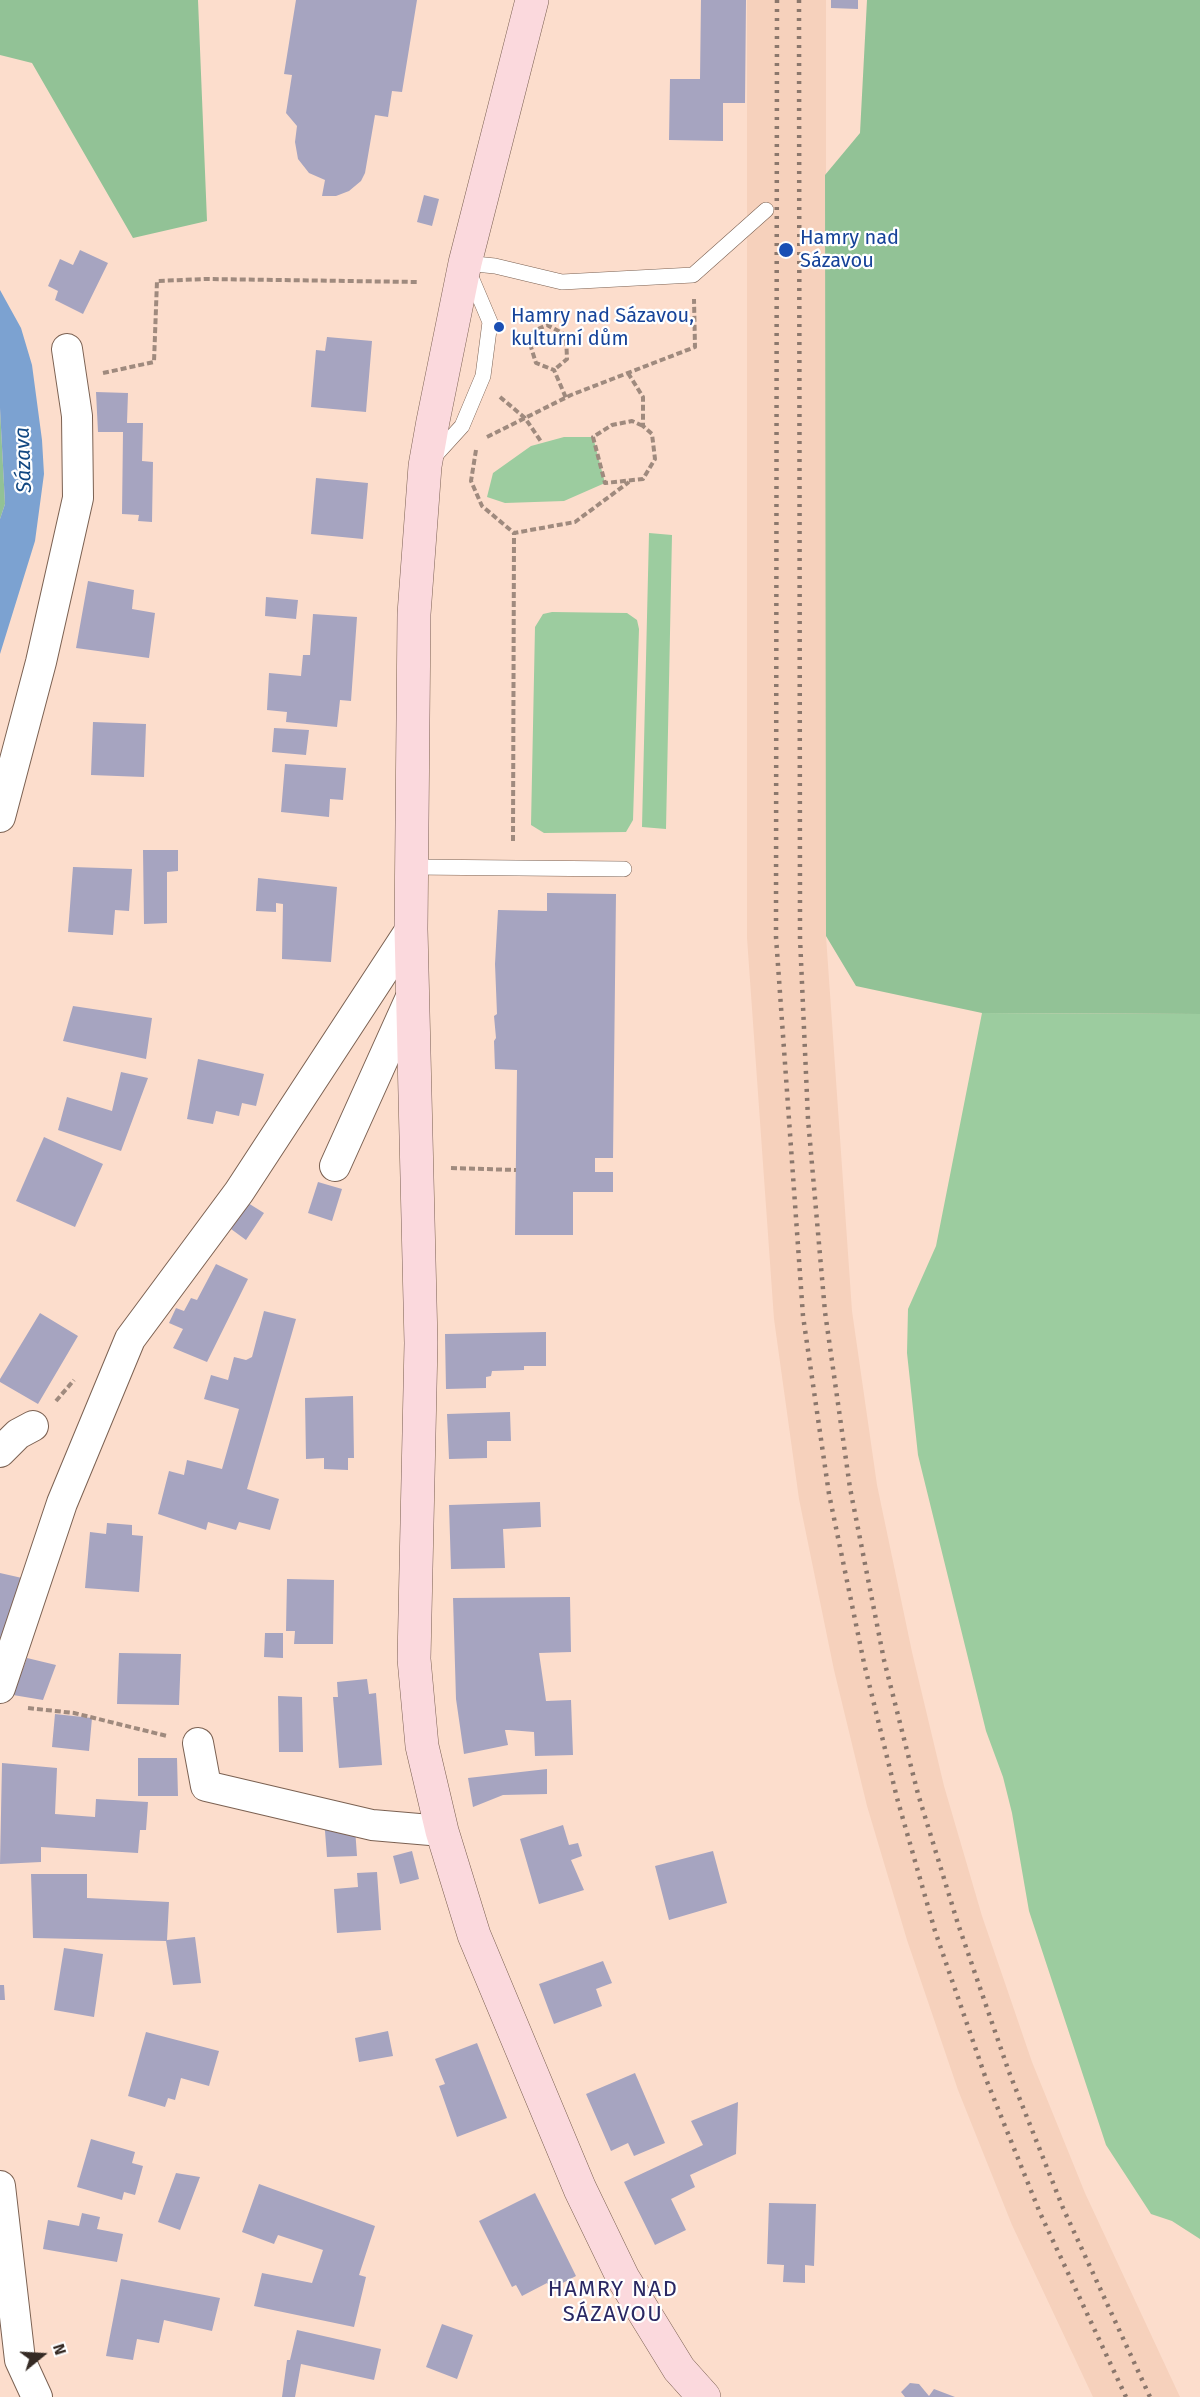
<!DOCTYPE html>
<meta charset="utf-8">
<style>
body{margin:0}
#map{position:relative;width:1200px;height:2397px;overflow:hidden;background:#fcddcc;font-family:"Fira Sans",sans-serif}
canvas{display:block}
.north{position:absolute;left:12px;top:2325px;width:60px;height:60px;-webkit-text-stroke:4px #fff;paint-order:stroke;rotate:72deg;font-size:16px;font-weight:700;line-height:24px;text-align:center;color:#352a24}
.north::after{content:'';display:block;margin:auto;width:21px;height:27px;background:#352a24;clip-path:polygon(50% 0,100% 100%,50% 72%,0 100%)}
</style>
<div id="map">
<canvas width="1200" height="2397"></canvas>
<div class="north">N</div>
</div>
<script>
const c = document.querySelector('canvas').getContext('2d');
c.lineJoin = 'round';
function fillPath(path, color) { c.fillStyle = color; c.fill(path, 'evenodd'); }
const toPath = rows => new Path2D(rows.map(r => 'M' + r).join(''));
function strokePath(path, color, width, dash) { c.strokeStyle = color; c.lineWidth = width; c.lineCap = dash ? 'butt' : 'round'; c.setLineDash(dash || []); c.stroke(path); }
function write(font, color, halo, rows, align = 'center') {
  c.font = font + ' "Fira Sans",sans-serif'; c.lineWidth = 4.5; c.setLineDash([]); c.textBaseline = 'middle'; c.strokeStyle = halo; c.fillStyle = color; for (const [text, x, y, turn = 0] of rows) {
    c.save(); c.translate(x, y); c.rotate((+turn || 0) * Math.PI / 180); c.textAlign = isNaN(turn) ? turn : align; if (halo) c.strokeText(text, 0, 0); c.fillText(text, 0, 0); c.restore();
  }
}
fillPath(toPath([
 [747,0,826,0,826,936,852,1311,877,1485,912,1652,944,1786,982,1916,1032,2062,1085,2193,1180,2397,1093,2397,1012,2225,958,2090,907,1940,867,1806,834,1670,799,1499,774,1319,747,938]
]), '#f6d1bc');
fillPath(toPath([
 [564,437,593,437,605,483,564,501,505,503,487,497,493,473,531,446],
 [649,533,672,535,666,829,642,827],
 [552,612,627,613,637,620,639,629,633,820,626,832,544,833,531,825,535,627,543,614],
 [982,1013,1200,1014,1200,2239,1172,2221,1151,2214,1106,2145,1029,1911,1012,1813,1003,1777,986,1731,918,1455,907,1353,908,1309,936,1246]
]), '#9ccc9f');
fillPath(toPath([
 [0,0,198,0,207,221,133,238,32,63,0,55],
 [867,0,1200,0,1200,1014,982,1013,856,986,826,936,825,175,860,133],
 [0,408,5,504,0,519]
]), '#92c296');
fillPath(toPath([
 [0,290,21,328,32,365,42,440,44,474,35,541,0,654,0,519,5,504,0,408]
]), '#7ca2d1');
fillPath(toPath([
 [296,0,417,0,402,92,392,91,388,117,375,115,365,173,361,181,349,191,336,196,322,196,325,180,309,173,298,159,295,142,297,126,286,113,292,75,284,74],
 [701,0,746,0,745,103,723,103,723,141,669,140,670,79,700,79],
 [831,0,858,0,858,9,831,8],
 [424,195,439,199,432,226,417,222],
 [80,250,108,263,83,314,55,300,58,291,48,286,60,259,73,265],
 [327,337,372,341,366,412,311,407,316,350,325,351],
 [96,392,128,393,127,423,143,423,142,461,153,462,152,522,138,521,139,515,122,514,123,432,98,432],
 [316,478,368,483,363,539,311,534],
 [88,581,134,590,132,609,155,613,149,658,76,648],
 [266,597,298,600,296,619,265,616],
 [313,614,357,617,351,701,340,700,337,727,286,722,287,712,267,710,269,673,301,676,303,655,310,655],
 [93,722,146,724,144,777,91,775],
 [274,728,309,730,306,755,272,752],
 [285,764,346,768,343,800,330,799,329,817,281,812],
 [143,850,178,850,178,871,167,872,167,923,144,924],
 [73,867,132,869,129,911,115,910,113,935,68,932],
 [258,878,337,887,331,962,282,959,283,904,276,903,276,912,256,911],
 [547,893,616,894,613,1158,595,1158,595,1172,613,1172,613,1192,573,1192,573,1235,515,1235,517,1070,495,1069,494,1041,496,1038,494,1016,497,1014,495,964,498,910,547,911],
 [73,1006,152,1018,146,1059,63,1041],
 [198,1059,264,1074,256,1106,242,1103,239,1116,216,1111,213,1124,187,1119],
 [121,1072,148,1078,121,1151,58,1130,67,1097,112,1111],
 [44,1137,103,1164,75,1227,16,1201],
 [318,1182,342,1189,332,1221,308,1213],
 [248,1203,264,1213,246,1240,231,1229],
 [216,1264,248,1279,207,1362,173,1348,183,1329,169,1323,176,1308,184,1311,191,1298,197,1300],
 [264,1311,296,1319,247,1489,279,1499,270,1530,239,1522,236,1530,208,1522,206,1530,158,1514,169,1471,184,1475,187,1460,222,1469,239,1409,204,1399,211,1375,228,1380,234,1357,246,1360,252,1357],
 [40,1313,78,1336,38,1404,0,1382,0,1379],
 [546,1332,546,1366,524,1366,524,1370,492,1371,491,1376,486,1377,486,1388,446,1389,445,1334],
 [353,1396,354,1458,348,1458,348,1470,324,1469,324,1458,306,1459,305,1398],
 [510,1412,511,1441,487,1441,487,1458,449,1459,447,1414],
 [540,1502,541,1527,503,1529,505,1568,451,1569,449,1505],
 [107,1523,132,1525,132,1535,143,1536,139,1592,85,1588,90,1532,106,1534],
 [0,1573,22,1578,0,1655],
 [287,1579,334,1580,333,1644,294,1644,295,1631,286,1631],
 [570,1597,571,1652,539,1653,546,1701,571,1700,573,1755,535,1756,534,1732,509,1730,505,1730,508,1745,464,1754,456,1699,453,1598],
 [265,1633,283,1633,283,1658,264,1657],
 [119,1653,181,1654,179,1705,117,1704],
 [27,1658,56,1665,43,1700,13,1695],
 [367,1679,369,1694,376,1693,382,1765,339,1768,333,1697,338,1697,337,1682],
 [278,1696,302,1697,303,1752,279,1752],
 [55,1714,92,1718,89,1751,52,1747],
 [138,1758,177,1758,178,1796,138,1796],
 [2,1763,57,1768,55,1814,95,1817,96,1799,148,1802,146,1830,140,1830,138,1853,41,1847,41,1862,0,1864],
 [547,1769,547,1794,503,1795,473,1807,468,1778],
 [324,1818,355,1828,357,1856,327,1857],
 [563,1825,569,1845,578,1843,582,1856,571,1860,584,1890,539,1904,520,1839],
 [412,1851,419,1879,400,1884,393,1856],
 [713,1851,727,1903,669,1920,655,1866],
 [377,1872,381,1930,337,1933,334,1889,358,1887,357,1873],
 [31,1874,87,1874,87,1898,169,1902,167,1940,195,1937,201,1983,173,1985,166,1941,33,1938],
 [64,1948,103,1954,94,2017,54,2010],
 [603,1961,612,1983,596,1989,602,2006,554,2024,539,1984],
 [0,1985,4,1985,5,2000,0,2000],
 [388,2031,393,2056,359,2062,355,2038],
 [146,2032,219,2051,209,2086,181,2078,175,2100,168,2098,165,2107,128,2096],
 [477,2043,507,2118,457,2137,439,2086,445,2084,435,2059],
 [635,2073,665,2143,634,2156,628,2143,611,2151,586,2094],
 [738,2102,736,2154,690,2175,695,2187,671,2199,686,2230,655,2245,624,2182,703,2145,691,2121],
 [91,2139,135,2152,132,2163,143,2166,135,2195,124,2192,122,2200,77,2187],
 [176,2173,200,2177,180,2230,158,2222],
 [259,2184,375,2226,359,2275,366,2277,354,2327,254,2306,262,2273,312,2283,323,2250,278,2235,274,2244,242,2232],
 [535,2193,576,2276,551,2289,547,2283,522,2296,516,2285,512,2287,479,2221],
 [769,2203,816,2204,814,2266,805,2265,805,2283,783,2282,784,2265,767,2264],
 [82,2213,100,2217,97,2229,123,2234,117,2262,43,2249,48,2220,79,2226],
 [121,2279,220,2298,212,2331,164,2320,159,2343,137,2339,133,2360,106,2356],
 [442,2324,473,2335,457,2379,426,2367],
 [297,2330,381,2349,374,2380,301,2364,295,2397,282,2397,287,2360,290,2360],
 [910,2383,919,2384,929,2396,934,2389,955,2397,905,2397,901,2392]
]), '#a6a4c0');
const lane = toPath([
 [432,459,462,426,483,376,490,322,465,263,495,266,562,282,693,275,766,210],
 [411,867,624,869]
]);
const street = toPath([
 [0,817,41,662,78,498,77,416,67,349],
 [335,1166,412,995],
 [0,1452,18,1434,33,1426],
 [0,1688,62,1503,130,1339,239,1192,411,929],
 [198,1743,206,1786,372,1825,442,1831],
 [0,2186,20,2360,37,2397]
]);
const secondary = toPath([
 [532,0,465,263,433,421,425,466,414,614,411,929,421,1343,414,1659,422,1746,442,1831,474,1935,580,2189,623,2278,679,2369,704,2397]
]);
strokePath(lane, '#7b6152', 16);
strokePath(street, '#7b6152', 32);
strokePath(secondary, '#7b6152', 34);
strokePath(toPath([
 [512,344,530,344,536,363,554,370,566,398],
 [530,344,534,331,547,325,566,335,567,359,554,370],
 [103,373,154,362,157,281,205,279,419,282],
 [628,373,643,397,643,426,652,434,655,459,643,479,605,483,593,437,612,425,632,421,643,426],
 [500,397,525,418,542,443],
 [487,437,571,395,695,347,694,299],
 [476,450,471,481,482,506,514,533,575,522,629,482],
 [513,841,514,533],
 [451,1168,516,1170],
 [56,1401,74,1380],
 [28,1708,74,1713,167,1736]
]), '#9f8a7e', 4, [6, 3]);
strokePath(lane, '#fff', 15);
strokePath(street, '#fff', 30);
strokePath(secondary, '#fbd9dd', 33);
strokePath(toPath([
 [777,0,776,937,803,1316,829,1494,864,1663,897,1798,935,1931,986,2079,1040,2213,1126,2397],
 [799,0,800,938,808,1119,825,1312,850,1488,884,1660,918,1794,958,1924,1009,2072,1063,2208,1150,2397]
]), '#8b776c', 4.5, [3, 6]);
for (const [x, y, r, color] of [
 [786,250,8,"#1a4fb4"],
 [499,327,6,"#1a4fb4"]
]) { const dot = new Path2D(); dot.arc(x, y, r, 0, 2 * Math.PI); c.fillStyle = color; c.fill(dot); strokePath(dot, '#fff', 2); }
write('20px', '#164399', '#fff', [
 ["Hamry nad",800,238],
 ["Sázavou",800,261],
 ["Hamry nad Sázavou,",511,316],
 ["kulturní dům",511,339]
], 'left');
write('italic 21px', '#124882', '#fff', [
 ["Sázava",24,460,-92]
]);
c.letterSpacing = '1.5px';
write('22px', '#2b2863', '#fff', [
 ["HAMRY NAD",613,2290],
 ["SÁZAVOU",613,2315]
]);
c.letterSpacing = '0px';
</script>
